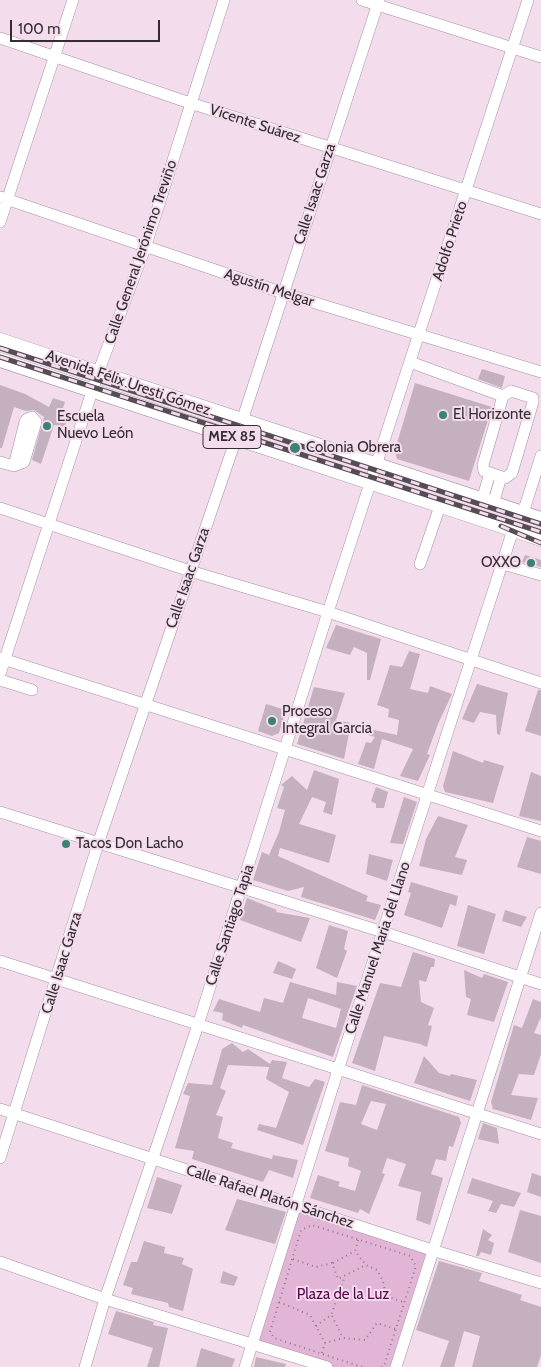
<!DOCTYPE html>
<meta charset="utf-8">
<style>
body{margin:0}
#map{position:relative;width:541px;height:1367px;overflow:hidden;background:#f3dded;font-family:Cabin,sans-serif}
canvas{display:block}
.scale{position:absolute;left:10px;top:20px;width:150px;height:22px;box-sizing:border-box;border:2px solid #342c32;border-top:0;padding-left:6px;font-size:15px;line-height:18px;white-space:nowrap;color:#342c32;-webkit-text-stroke:4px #f3dded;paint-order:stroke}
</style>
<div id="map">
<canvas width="541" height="1367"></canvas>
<div class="scale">100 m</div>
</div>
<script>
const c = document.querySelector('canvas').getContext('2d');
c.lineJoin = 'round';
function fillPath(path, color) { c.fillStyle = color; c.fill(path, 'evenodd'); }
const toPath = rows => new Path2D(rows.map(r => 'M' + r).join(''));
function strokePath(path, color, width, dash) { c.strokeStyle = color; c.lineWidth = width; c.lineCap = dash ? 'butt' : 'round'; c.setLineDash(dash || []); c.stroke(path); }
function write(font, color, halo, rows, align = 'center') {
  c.font = font + ' Cabin,sans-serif'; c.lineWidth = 4; c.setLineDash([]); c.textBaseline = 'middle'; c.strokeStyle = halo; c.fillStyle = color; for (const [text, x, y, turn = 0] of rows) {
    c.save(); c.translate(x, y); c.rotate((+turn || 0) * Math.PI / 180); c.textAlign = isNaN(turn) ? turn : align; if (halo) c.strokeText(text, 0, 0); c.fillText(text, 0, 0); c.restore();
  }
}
fillPath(toPath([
 [296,1205,432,1250,396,1367,327,1367,253,1343]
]), '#e2b5d6');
fillPath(toPath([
 [482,369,505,376,502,388,478,379],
 [415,383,492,407,469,481,397,459,395,450],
 [0,385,25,394,49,407,53,398,65,402,60,417,68,419,64,427,54,425,41,464,32,460,44,417,34,410,26,411,14,407,2,448,0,448],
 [525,555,541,560,541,567,522,562],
 [336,625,381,639,370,680,367,680,367,653,354,647,350,655,326,648],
 [409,651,420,654,410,689,428,693,430,686,452,694,438,724,427,754,430,755,418,781,400,776,413,749,382,739,374,769,358,764,366,742,371,743,375,737,368,735,369,729,397,735,399,720,388,717,389,709,377,705,390,665,402,667],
 [477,684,508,693,500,735,497,734,496,715,480,712,474,723,462,719],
 [314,687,345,693,336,720,351,723,344,759,297,744],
 [538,690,541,690,541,736,525,731],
 [266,704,286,710,279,733,272,736,258,731],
 [453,751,483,763,484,760,504,766,493,803,445,792,443,786],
 [314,770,339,779,332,815,323,812,326,802,312,797,299,824,336,835,329,863,280,848,278,856,368,896,366,901,381,905,375,920,301,897,304,887,288,891,253,880,262,852,269,855,279,832,285,810,277,808,284,787,281,785,292,776,307,790],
 [531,772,541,776,541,821,519,816],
 [376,787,388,792,384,808,376,808,376,804,371,801],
 [404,797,417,802,403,844,390,843],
 [438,816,468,825,455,857,467,860,462,875,419,866,426,839],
 [527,837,541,841,541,874,517,867],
 [369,854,393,860,387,881,366,874],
 [411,882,458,896,456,906,450,904,442,928,404,915,411,893,408,892],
 [247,898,277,910,276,912,310,918,301,942,240,920],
 [468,905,496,914,484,954,457,946],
 [505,910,527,917,521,927,502,921],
 [329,925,348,931,344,949,347,951,337,978,316,968],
 [413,952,435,959,434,967,431,967,426,982,419,980,421,1002,434,1008,428,1025,432,1026,427,1047,420,1044,384,1036,375,1071,352,1063,380,983,401,987],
 [278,961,296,969,292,979,273,973],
 [464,970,482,978,484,974,508,982,494,1022,467,1015,471,999,466,997],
 [290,982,336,995,337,982,357,986,333,1057,243,1025,242,1028,222,1020,223,1013,213,1011,219,999,260,1012,264,998,283,1003],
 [308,998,341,1009,336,1028,302,1018],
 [533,999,541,1002,541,1017,534,1033,541,1035,541,1054,534,1075,519,1074,511,1095,538,1098,531,1120,493,1109,491,1102,514,1025,522,1028],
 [232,1043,243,1052,248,1049,270,1064,272,1060,287,1062,282,1078,309,1087,315,1079,325,1082,303,1145,257,1130,259,1124,276,1128,289,1092,266,1079,269,1067,228,1065,220,1088,226,1091,216,1115,223,1117,218,1138,233,1143,231,1148,272,1159,273,1155,298,1160,293,1178,269,1170,263,1182,192,1159,194,1151,175,1148,190,1096,183,1094,188,1083,212,1085,222,1049],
 [424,1056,439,1073,450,1076,451,1074,477,1080,470,1101,414,1083],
 [362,1085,459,1117,461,1123,453,1147,449,1146,446,1161,436,1159,431,1174,443,1178,430,1225,416,1220,421,1192,398,1186,406,1164,387,1158,382,1173,385,1174,369,1214,360,1209,358,1213,310,1198,318,1175,340,1182,338,1186,355,1191,361,1171,348,1166,349,1158,325,1151,340,1102,356,1105],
 [371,1101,386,1104,377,1130,361,1124],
 [483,1123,497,1128,499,1144,478,1139],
 [532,1173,541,1176,541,1197,527,1192],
 [157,1177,182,1185,172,1214,147,1208],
 [472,1178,521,1193,514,1207,501,1204,496,1213,488,1211,493,1201,467,1193],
 [237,1199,286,1212,275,1244,225,1230],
 [520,1210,541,1216,541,1263,508,1252],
 [483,1229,492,1235,488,1240,494,1243,491,1255,481,1252,479,1256,476,1256],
 [144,1241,165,1247,164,1253,184,1258,182,1264,193,1269,183,1311,169,1307,168,1303,131,1294,133,1288,123,1285,131,1262,137,1262],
 [439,1261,482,1273,479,1281,522,1295,520,1300,541,1307,541,1355,537,1367,472,1367,480,1336,464,1331,454,1367,440,1367,449,1341,416,1330],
 [223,1271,238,1277,234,1286,220,1283],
 [116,1311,154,1322,153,1325,168,1328,159,1367,147,1367,153,1348,108,1334],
 [201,1348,235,1359,232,1367,196,1367],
 [256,1357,286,1364,285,1367,254,1367]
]), '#c5b0bf');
const minor = toPath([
 [362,0,541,57],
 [0,38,190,103,541,214],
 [0,197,283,293,541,372],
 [0,222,73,0],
 [410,362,503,396],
 [511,391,533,398,533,402,512,473,505,478,484,471,483,465,503,396,511,391],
 [0,462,14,466,24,462,36,422,32,417,27,419,25,422,14,466],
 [482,500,490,473],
 [493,504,501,477],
 [0,508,190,571,328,612,541,683],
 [523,513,541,456],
 [420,564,440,506],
 [503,564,541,575],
 [0,658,541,831],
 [0,674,98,373,145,248,224,0],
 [0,680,32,690],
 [0,812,383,932,541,984],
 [0,961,541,1134],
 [0,1109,432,1250,541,1283],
 [0,1158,98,844,242,421,379,0],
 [0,1262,105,1299,327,1367],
 [85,1367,105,1299,198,1025,328,612,528,0],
 [245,1367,338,1070,513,530],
 [396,1367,541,913]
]);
const major = toPath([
 [0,340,541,519],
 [0,360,541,539]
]);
strokePath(minor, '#a4909e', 12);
strokePath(major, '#a4909e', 15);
strokePath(toPath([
 [358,1240,355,1251,366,1265,377,1270,383,1281,386,1296,403,1302],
 [293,1259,316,1267,332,1263,338,1279,366,1265],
 [333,1263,355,1251],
 [279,1302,310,1315,325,1343],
 [332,1316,343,1338],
 [316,1326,331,1315,345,1276],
 [322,1353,325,1343,343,1338,365,1340,377,1323,395,1329],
 [362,1367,274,1338,270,1332,301,1230,312,1225,410,1256,416,1266,384,1366,381,1367]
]), '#8b7d87', 2, [1, 4]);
strokePath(minor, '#fff', 11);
strokePath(major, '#fff', 14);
const rail = toPath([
 [0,348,541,524],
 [0,357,541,532],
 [501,526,541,543]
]);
strokePath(rail, '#564c54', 5);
strokePath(rail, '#f3dded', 3, [9]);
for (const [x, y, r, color] of [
 [443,415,5,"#3c8176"],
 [47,426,5,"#3c8176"],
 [295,448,6,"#3c8176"],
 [531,563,5,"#3c8176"],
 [272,721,5,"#3c8176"],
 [66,844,5,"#3c8176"]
]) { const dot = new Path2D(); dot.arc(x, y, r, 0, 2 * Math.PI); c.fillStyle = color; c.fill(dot); strokePath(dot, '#f3dded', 2); }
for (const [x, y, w] of [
 [232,437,58]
]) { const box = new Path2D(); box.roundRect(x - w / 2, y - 11.5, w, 23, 4); c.fillStyle = '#f3dded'; c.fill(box); strokePath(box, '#342c32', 1); }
write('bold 14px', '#342c32', null, [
 ["MEX 85",232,437]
]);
write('15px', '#342c32', '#f3dded', [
 ["Vicente Suárez",255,124,18],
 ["Calle Isaac Garza",315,194,-72],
 ["Adolfo Prieto",450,241,-72],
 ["Calle General Jerónimo Treviño",141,252,-71],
 ["Agustín Melgar",269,288,18],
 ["Avenida Félix Uresti Gómez",128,383,19],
 ["Calle Isaac Garza",188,578,-71],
 ["Calle Santiago Tapia",230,925,-72],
 ["Calle Manuel Maria del Llano",378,948,-72],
 ["Calle Isaac Garza",62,963,-73],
 ["Calle Rafael Platón Sánchez",270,1197,18]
]);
write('15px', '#342c32', '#f3dded', [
 ["El Horizonte",453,415],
 ["Escuela",57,417],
 ["Nuevo León",57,434],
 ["Colonia Obrera",306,448],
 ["OXXO",521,563,"right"],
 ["Proceso",282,712],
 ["Integral Garcia",282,729],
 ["Tacos Don Lacho",76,844]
], 'left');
write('15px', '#5d0450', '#f3dded', [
 ["Plaza de la Luz",343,1295]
]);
</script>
